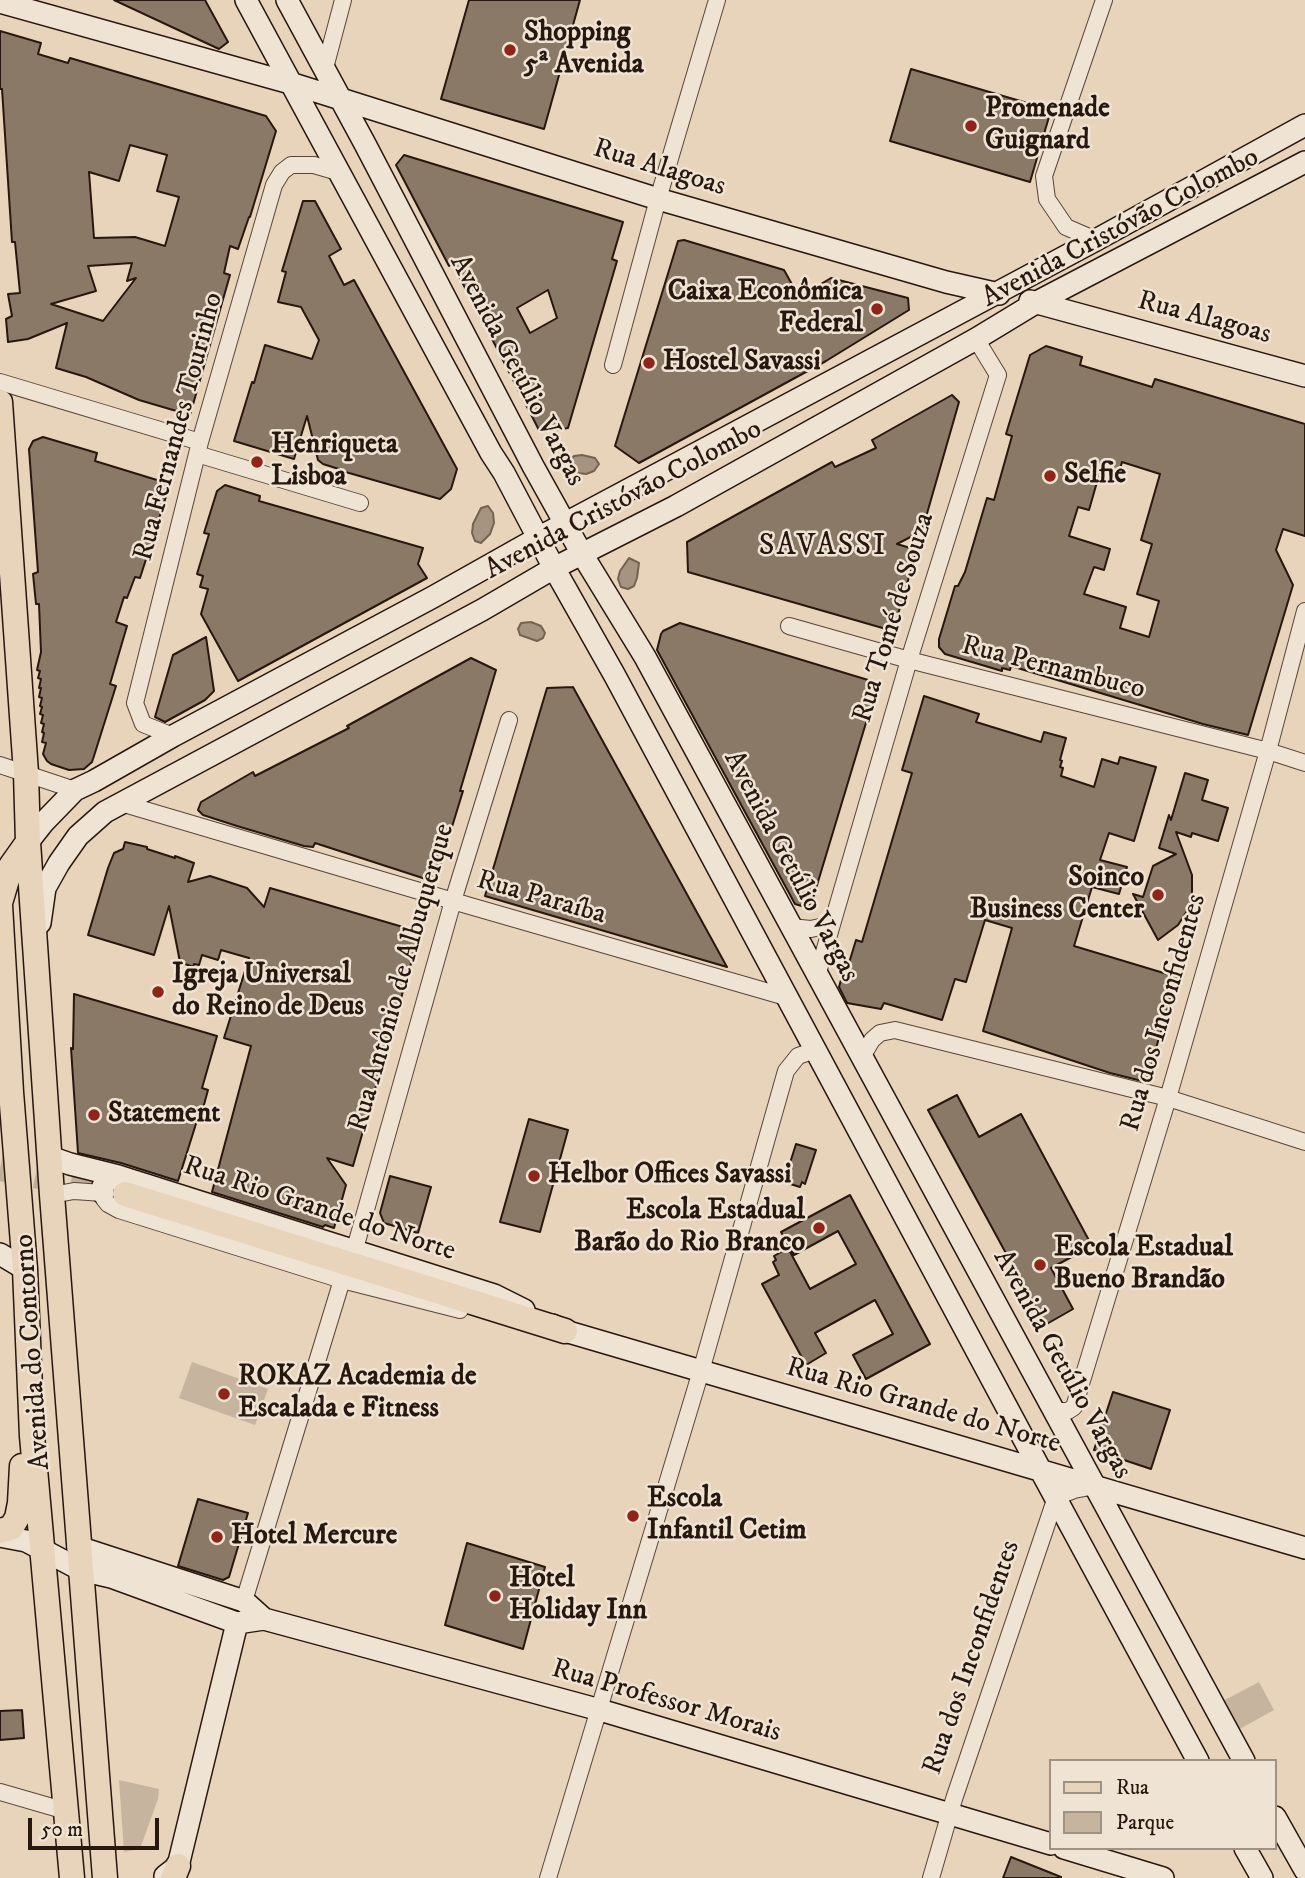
<!DOCTYPE html>
<meta charset="utf-8">
<style>
body{margin:0}
#map{position:relative;width:1305px;height:1878px;overflow:hidden;background:#e7d4bb;font-family:"IM FELL DW Pica",serif}
canvas{display:block}
.legend{position:absolute;left:1049px;top:1759px;width:228px;height:91px;box-sizing:border-box;background:#efe3d3;border:2px solid #9f9184;margin:0;padding:9px 12px;list-style:none;font-size:21px;color:#28170e}
.legend li{display:flex;align-items:center;gap:14px;height:35px}
.legend b{width:35px;border:2px solid #9f9184}
.scale{position:absolute;left:28px;top:1818px;width:131px;height:32px;box-sizing:border-box;border:4px solid #28170e;border-top:0;padding-left:9px;font-size:21px;line-height:24px;white-space:nowrap;color:#28170e;-webkit-text-stroke:5px #efe3d3;paint-order:stroke}
</style>
<div id="map">
<canvas width="1305" height="1878"></canvas>
<ul class="legend">
<li><b style="height:9px;background:#e7d4bb"></b>Rua</li>
<li><b style="height:19px;background:#c7b49e"></b>Parque</li>
</ul>
<div class="scale">50 m</div>
</div>
<script>
const c = document.querySelector('canvas').getContext('2d');
c.lineJoin = 'round';
function fillPath(path, color) { c.fillStyle = color; c.fill(path, 'evenodd'); }
const toPath = rows => new Path2D(rows.map(r => 'M' + r).join(''));
function strokePath(path, color, width, dash) { c.strokeStyle = color; c.lineWidth = width; c.lineCap = dash ? 'butt' : 'round'; c.setLineDash(dash || []); c.stroke(path); }
function write(font, color, halo, rows, align = 'center') {
  c.font = font + ' "IM FELL DW Pica",serif'; c.lineWidth = 5; c.setLineDash([]); c.textBaseline = 'middle'; c.strokeStyle = halo; c.fillStyle = color; for (const [text, x, y, turn = 0] of rows) {
    c.save(); c.translate(x, y); c.rotate((+turn || 0) * Math.PI / 180); c.textAlign = isNaN(turn) ? turn : align; if (halo) c.strokeText(text, 0, 0); c.fillText(text, 0, 0); c.restore();
  }
}
fillPath(toPath([
 [192,1362,268,1389,255,1425,179,1398],
 [1259,1682,1274,1710,1236,1731,1221,1702],
 [119,1780,159,1789,158,1799,140,1849,124,1852]
]), '#c7b49e');
const water = toPath([
 [582,455,595,458,599,464,594,471,586,474,578,473,571,467,570,460,574,456,582,455],
 [488,506,493,513,494,523,490,534,481,543,475,541,472,533,473,524,481,508,488,506],
 [629,558,639,563,637,578,634,586,628,589,621,587,618,579,620,571,629,558],
 [531,622,541,626,545,633,543,638,537,641,520,635,518,629,521,623,531,622]
]);
fillPath(water, '#a69480');
strokePath(water, '#746252', 2);
const building = toPath([
 [114,0,205,0,228,42,219,49,114,0],
 [469,0,580,0,544,129,441,99,469,0],
 [0,31,41,43,38,54,68,63,70,58,266,116,276,131,250,217,249,217,238,249,230,246,224,273,230,275,190,415,139,400,86,377,56,368,67,323,28,339,8,342,6,319,12,316,8,294,20,293,15,242,12,242,2,89,0,89,0,31],
 [130,145,167,155,157,191,179,197,165,246,135,237,94,238,89,172,119,181,130,145],
 [132,263,127,281,136,278,103,321,51,304,96,291,88,266,132,263],
 [911,69,1051,110,1030,182,890,141,911,69],
 [404,155,623,222,612,259,617,261,568,428,540,432,474,304,452,264,449,266,396,165,404,155],
 [548,290,557,318,530,333,517,308,548,290],
 [303,201,315,201,341,249,329,256,344,285,354,280,457,469,451,489,440,499,342,471,342,470,323,464,318,460,307,416,294,459,234,441,252,382,254,383,265,345,312,359,319,340,301,307,278,302,286,272,282,271,303,201],
 [684,240,784,270,799,297,831,278,908,298,909,310,826,361,639,463,615,446,678,241,684,240],
 [1046,346,1082,357,1080,365,1152,387,1155,379,1305,424,1305,536,1283,529,1276,550,1293,585,1248,735,1203,724,1011,666,1010,670,1002,668,1002,671,945,654,939,647,939,639,955,586,958,586,965,572,987,498,994,500,1012,436,1006,434,1030,355,1046,346],
 [1122,462,1160,474,1141,540,1152,544,1137,594,1159,601,1149,637,1120,628,1126,607,1084,594,1094,567,1104,570,1110,549,1069,536,1078,507,1089,510,1101,468,1119,473,1122,462],
 [952,395,959,402,922,531,897,544,917,550,893,631,688,572,687,542,832,462,835,467,876,448,872,440,952,395],
 [43,437,97,453,95,461,170,484,140,578,135,577,127,598,124,597,116,622,127,626,110,684,116,686,94,756,92,762,84,769,69,770,51,764,47,761,43,754,46,743,42,742,44,733,42,732,44,724,41,723,43,715,40,714,42,707,40,706,42,698,39,697,41,688,39,688,41,679,38,678,40,671,37,670,41,652,39,604,36,604,33,574,38,572,29,449,33,441,43,437],
 [225,485,260,496,259,501,423,548,418,564,427,578,238,681,201,614,208,589,200,587,203,576,197,574,209,534,204,533,217,491,225,485],
 [680,623,878,683,811,905,808,904,805,907,795,904,657,650,661,634,663,631,680,623],
 [206,637,214,691,205,700,165,722,155,717,173,655,206,637],
 [471,658,496,670,460,791,463,791,435,882,315,843,313,847,304,846,237,826,203,815,198,810,201,802,253,772,255,776,349,728,347,726,471,658],
 [573,687,612,758,727,967,485,896,547,688,573,687],
 [924,696,979,714,976,722,1041,742,1044,732,1066,738,1060,760,1062,761,1060,767,1063,768,1061,776,1094,787,1102,759,1118,764,1120,757,1156,767,1134,841,1109,833,1100,860,1127,867,1119,894,1092,887,1074,946,1177,977,1146,1082,1110,1073,983,1031,1012,928,985,920,966,982,955,979,942,1020,884,1003,881,1009,847,1003,839,987,846,962,849,963,856,940,862,942,912,773,902,770,924,696],
 [1185,773,1208,780,1202,800,1228,808,1218,841,1192,833,1191,837,1176,832,1192,875,1192,898,1189,908,1178,925,1158,940,1133,894,1143,897,1153,866,1176,854,1159,848,1169,815,1171,820,1185,773],
 [125,842,147,847,147,849,175,858,175,856,194,863,188,882,210,876,247,888,264,907,270,888,420,932,353,1166,327,1158,346,1185,334,1228,325,1225,323,1227,212,1192,251,1046,224,1038,249,958,221,950,218,960,202,955,199,965,194,964,193,967,180,962,169,906,154,955,88,935,108,868,114,853,123,849,125,842],
 [74,994,217,1036,202,1088,208,1090,202,1112,200,1111,178,1181,121,1163,78,1153,71,1048,73,1049,74,994],
 [957,1095,979,1137,1021,1114,1092,1246,1051,1268,1073,1309,1045,1325,928,1110,957,1095],
 [529,1119,568,1130,540,1232,500,1222,529,1119],
 [796,1144,816,1150,805,1184,802,1182,800,1187,784,1182,796,1144],
 [390,1176,431,1187,418,1233,384,1223,380,1213,390,1176],
 [850,1195,930,1344,866,1379,853,1355,893,1334,875,1300,815,1333,826,1353,806,1365,762,1284,779,1275,773,1262,776,1260,774,1256,788,1248,810,1289,856,1264,838,1231,794,1255,781,1232,850,1195],
 [1113,1392,1170,1410,1151,1469,1094,1450,1113,1392],
 [198,1499,248,1513,229,1577,223,1580,178,1566,198,1499],
 [467,1543,545,1567,523,1649,445,1625,467,1543],
 [22,1710,24,1738,0,1740,0,1711,22,1710],
 [1011,1857,1061,1877,1061,1878,1003,1878,1011,1857]
]);
fillPath(building, '#8b7968');
strokePath(building, '#28170e', 2);
strokePath(toPath([
 [0,1169,104,1190]
]), '#c1ae98', 24, [24, 12]);
const street = toPath([
 [325,68,343,0],
 [1096,240,1066,227,1047,199,1044,176,1104,0],
 [613,365,658,199,717,0],
 [0,382,200,442],
 [197,454,360,503],
 [789,626,909,660,1268,751,1305,763],
 [173,736,143,724,135,703,200,442,274,185,282,172,291,165,314,165,338,172],
 [0,765,75,790],
 [121,803,470,906,786,997],
 [790,927,811,929,824,926,834,918],
 [817,976,909,660,998,375,976,339],
 [862,1057,872,1040,880,1033,895,1030,1168,1098,1305,1142],
 [52,1195,74,1191,103,1193,104,1199,108,1204,119,1210,342,1280,460,1310],
 [354,1252,453,901,509,720],
 [1055,1411,1068,1411,1074,1407,1168,1098,1268,751,1305,611],
 [244,1601,342,1280],
 [0,1792,66,1811],
 [548,1878,701,1371,786,1071,798,1056,815,1050],
 [931,1878,954,1799,1056,1497,1074,1490,1090,1487]
]);
const secondary = toPath([
 [246,0,491,453,504,473,554,568,615,676,1041,1471,1198,1761],
 [287,0,365,144,533,466,582,554,645,657,1244,1761],
 [0,2,290,83,658,199,946,282,999,294],
 [1030,301,1305,376],
 [28,842,43,823,75,790,94,781,173,736,433,597,538,538,1096,240,1305,125],
 [40,923,45,888,59,863,78,836,105,812,482,610,554,568,676,506,976,339,1037,302,1305,162],
 [50,1157,70,1164,118,1176,494,1295,524,1310],
 [103,1193,103,1186,107,1181,118,1176],
 [0,1254,25,1269],
 [552,1325,565,1331,1305,1548],
 [0,1536,26,1541,81,1570,111,1577,237,1623,264,1619,600,1710,1051,1844],
 [78,1547,244,1601,264,1619],
 [1275,1817,1305,1870],
 [1064,1848,1163,1878],
 [1245,1848,1262,1878],
 [165,1876,178,1866,237,1623]
]);
const primary = toPath([
 [0,402,26,773,28,842,52,1195,105,1878],
 [0,903,11,866,28,842],
 [0,905,11,1092,25,1269,32,1436,72,1878],
 [125,1194,565,1331],
 [0,1531,11,1528,17,1518,20,1503,22,1466],
 [173,1878,178,1866]
]);
strokePath(street, '#584639', 18);
strokePath(secondary, '#28170e', 24);
strokePath(primary, '#28170e', 27);
strokePath(street, '#efe3d3', 16);
strokePath(secondary, '#efe3d3', 21);
strokePath(primary, '#e7d4bb', 24);
for (const [x, y, r, color] of [
 [510,50,7,"#8f2418"],
 [971,126,7,"#8f2418"],
 [877,309,7,"#8f2418"],
 [649,363,7,"#8f2418"],
 [257,462,7,"#8f2418"],
 [1050,476,7,"#8f2418"],
 [1158,895,7,"#8f2418"],
 [158,992,7,"#8f2418"],
 [94,1115,7,"#8f2418"],
 [534,1176,7,"#8f2418"],
 [819,1228,7,"#8f2418"],
 [1040,1265,7,"#8f2418"],
 [224,1394,7,"#8f2418"],
 [633,1516,7,"#8f2418"],
 [217,1537,7,"#8f2418"],
 [495,1596,7,"#8f2418"]
]) { const dot = new Path2D(); dot.arc(x, y, r, 0, 2 * Math.PI); c.fillStyle = color; c.fill(dot); strokePath(dot, '#efe3d3', 2.5); }
write('bold 28px', '#28170e', '#efe3d3', [
 ["Shopping",524,34],
 ["5ª Avenida",524,66],
 ["Promenade",985,110],
 ["Guignard",985,142],
 ["Caixa Econômica",863,293,"right"],
 ["Federal",863,325,"right"],
 ["Hostel Savassi",663,363],
 ["Henriqueta",271,446],
 ["Lisboa",271,478],
 ["Selfie",1064,476],
 ["Soinco",1144,879,"right"],
 ["Business Center",1144,911,"right"],
 ["Igreja Universal",172,976],
 ["do Reino de Deus",172,1008],
 ["Statement",108,1115],
 ["Helbor Offices Savassi",548,1176],
 ["Escola Estadual",805,1212,"right"],
 ["Barão do Rio Branco",805,1244,"right"],
 ["Escola Estadual",1054,1249],
 ["Bueno Brandão",1054,1281],
 ["ROKAZ Academia de",238,1378],
 ["Escalada e Fitness",238,1410],
 ["Escola",647,1500],
 ["Infantil Cetim",647,1532],
 ["Hotel Mercure",231,1537],
 ["Hotel",509,1580],
 ["Holiday Inn",509,1612]
], 'left');
write('28px', '#28170e', '#efe3d3', [
 ["Rua Alagoas",659,169,17],
 ["Avenida Cristóvão Colombo",1121,229,-28],
 ["Rua Alagoas",1204,319,15],
 ["Avenida Getúlio Vargas",516,371,62],
 ["Rua Fernandes Tourinho",180,427,-75],
 ["Avenida Cristóvão Colombo",624,501,-28],
 ["Rua Tomé de Souza",895,618,-73],
 ["Rua Pernambuco",1053,669,14],
 ["Avenida Getúlio Vargas",790,867,62],
 ["Rua Paraíba",541,899,16],
 ["Rua Antônio de Albuquerque",403,978,-74],
 ["Rua dos Inconfidentes",1165,1013,-74],
 ["Rua Rio Grande do Norte",319,1210,18],
 ["Avenida do Contorno",34,1352,-94],
 ["Avenida Getúlio Vargas",1061,1365,61],
 ["Rua Rio Grande do Norte",923,1407,16],
 ["Rua dos Inconfidentes",973,1658,-71],
 ["Rua Professor Morais",666,1702,16]
]);
c.letterSpacing = '2px';
write('30px', '#28170e', '#efe3d3', [
 ["SAVASSI",823,548]
]);
c.letterSpacing = '0px';
</script>
